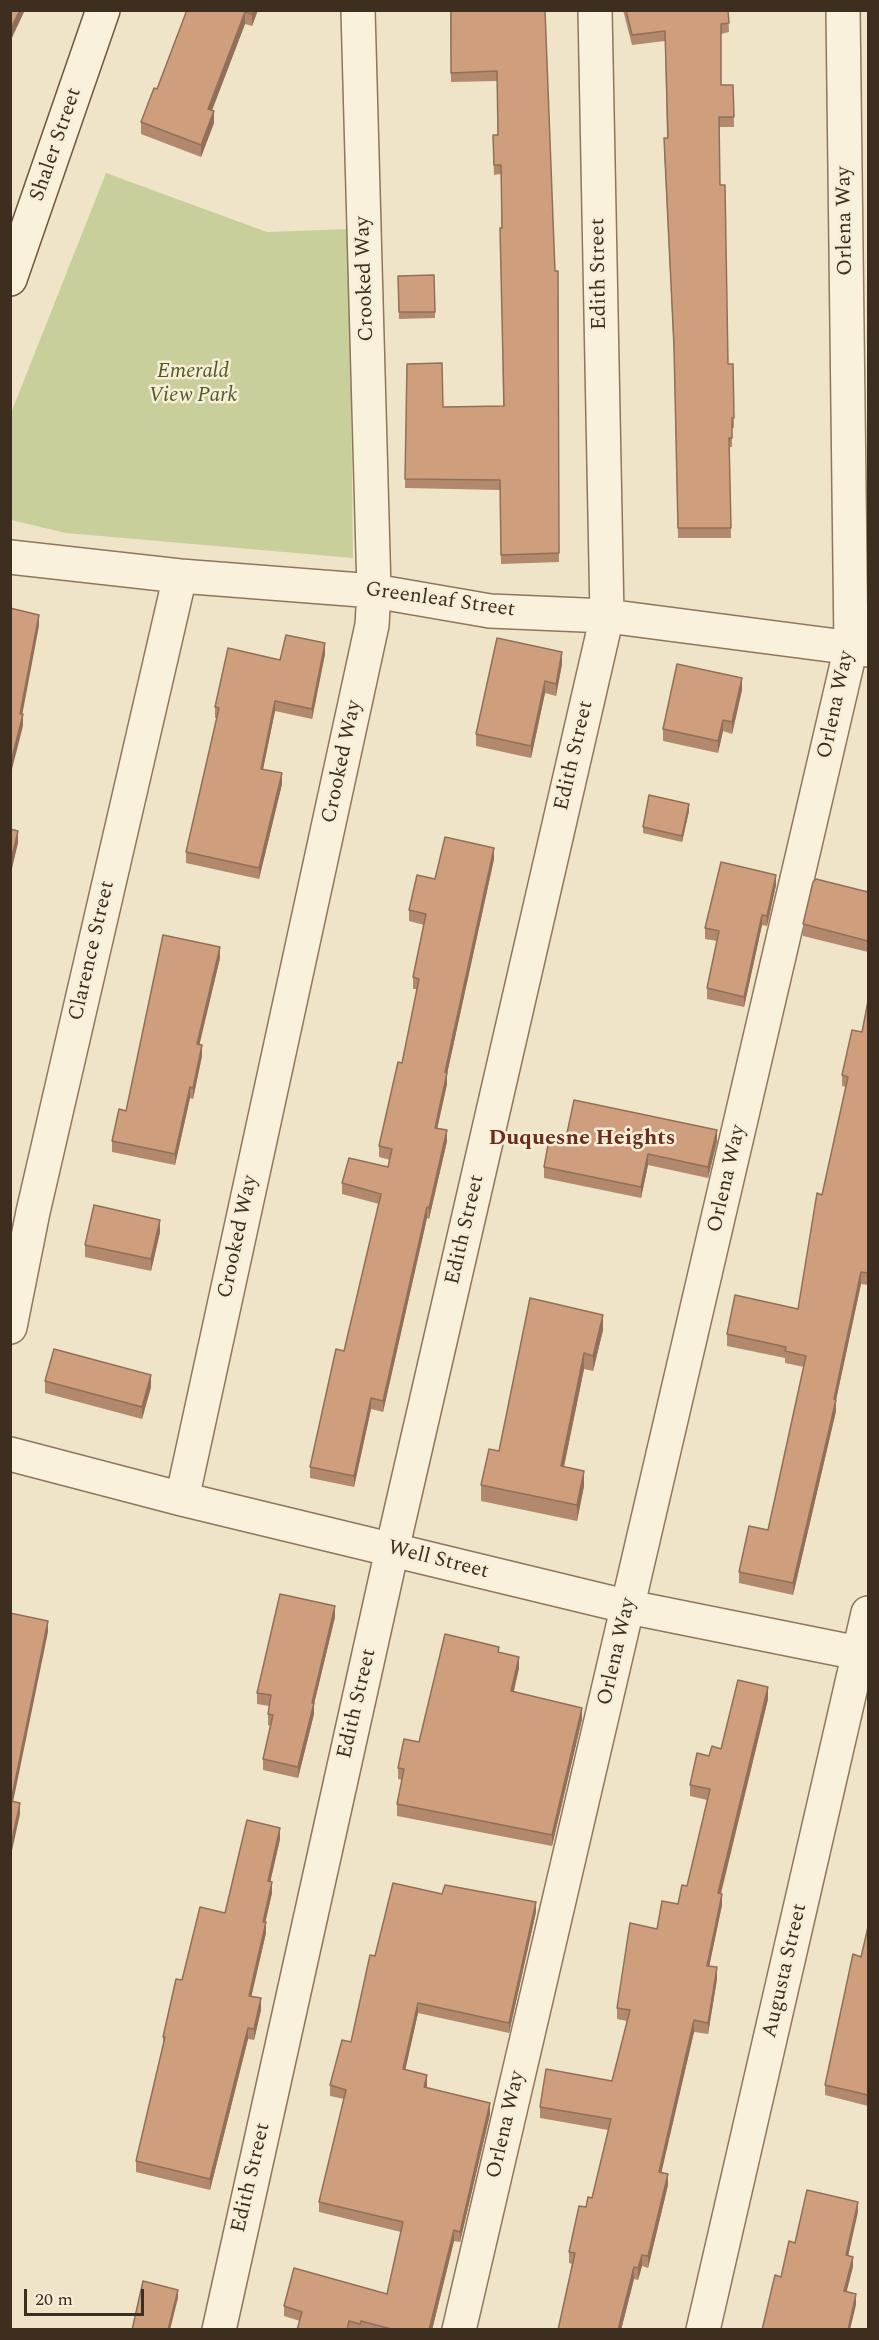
<!DOCTYPE html>
<style>
body{margin:0}
#map{position:relative;width:879px;height:2340px;overflow:hidden;background:#f0e4c8;font-family:Spectral,serif}
canvas{display:block}
.frame{position:absolute;inset:0;border:12px solid #3d2e20;pointer-events:none}
.scale{position:absolute;left:24px;top:2289px;width:120px;height:27px;box-sizing:border-box;border:3px solid #3d2e20;border-top:0;padding-left:8px;font-size:18px;line-height:21px;white-space:nowrap;color:#3d2e20;-webkit-text-stroke:4px #f7eed8;paint-order:stroke}
</style>
<div id="map">
<canvas width="879" height="2340"></canvas>
<div class="frame"></div>
<div class="scale">20 m</div>
</div>
<script>
const c = document.querySelector('canvas').getContext('2d');
c.lineJoin = 'round';
function fillPath(path, color) { c.fillStyle = color; c.fill(path, 'evenodd'); }
const toPath = rows => new Path2D(rows.map(r => 'M' + r).join(''));
function strokePath(path, color, width, dash) { c.strokeStyle = color; c.lineWidth = width; c.lineCap = dash ? 'butt' : 'round'; c.setLineDash(dash || []); c.stroke(path); }
function write(font, color, halo, rows, align = 'center') {
  c.font = font + ' Spectral,serif'; c.lineWidth = 5; c.setLineDash([]); c.textBaseline = 'middle'; c.strokeStyle = halo; c.fillStyle = color; for (const [text, x, y, turn = 0] of rows) {
    c.save(); c.translate(x, y); c.rotate((+turn || 0) * Math.PI / 180); c.textAlign = isNaN(turn) ? turn : align; if (halo) c.strokeText(text, 0, 0); c.fillText(text, 0, 0); c.restore();
  }
}
fillPath(toPath([
 [106,173,267,232,349,229,353,558,66,533,11,520,11,413]
]), '#c9cf9b');
const street = toPath([
 [10,557,180,576,374,591,490,611,607,616,868,650],
 [10,1327,33,1212,180,576],
 [10,1454,182,1499,629,1607,868,1655],
 [182,1499,372,625,374,591,358,10],
 [219,2330,392,1550,607,616,595,10],
 [459,2330,851,647,843,10],
 [703,2330,868,1613]
]);
const secondary = toPath([
 [10,279,103,10]
]);
strokePath(street, '#8d765c', 36);
strokePath(secondary, '#6f573f', 36);
strokePath(street, '#faf1dc', 33);
strokePath(secondary, '#faf1dc', 33);
fillPath(toPath([
 [183,10,258,10,252,26,245,24,212,110,214,123,201,157,141,134,141,122,157,89,186,12],
 [450,10,545,10,555,271,558,271,559,562,501,564,500,490,405,488,407,364,443,407,503,406,501,174,494,175,493,144,498,135,497,81,451,82],
 [623,10,728,10,729,32,721,34,721,85,733,85,734,127,719,127,720,185,728,364,733,364,734,428,732,428,732,447,729,447,731,538,678,538,674,356,664,148,664,138,667,138,665,41,632,45],
 [434,275,435,318,399,319,398,276],
 [325,654,312,719,275,711,263,769,282,784,259,879,186,863,186,852,217,718,215,718,215,707,280,660],
 [562,664,556,696,545,693,531,758,476,746,476,734],
 [742,690,732,734,723,731,718,753,663,741,663,729],
 [689,811,682,842,643,833,643,827],
 [494,859,447,1074,447,1084,437,1128,447,1141,429,1219,427,1218,383,1412,371,1409,354,1487,310,1478,310,1467,344,1351,379,1204,342,1194,342,1183,388,1167,390,1160,379,1157,379,1146,402,1063,417,989,413,989,413,977,424,925,409,921,409,910,435,879],
 [776,885,767,926,762,925,744,1007,707,999,707,988,717,941,705,939,705,928],
 [868,892,868,952,803,936,803,924],
 [220,958,199,1044,202,1056,193,1099,190,1098,175,1165,112,1152,112,1141,126,1111],
 [868,1001,868,1285,861,1284,836,1400,836,1411,793,1595,739,1583,739,1572,768,1530,804,1367,785,1363,785,1358,727,1346,727,1334,798,1309,846,1087,842,1086,842,1075,862,1032],
 [566,1138,717,1141,708,1178,648,1165,641,1198,544,1178,544,1167],
 [160,1232,151,1271,85,1257,85,1245],
 [603,1330,593,1371,584,1369,564,1466,584,1486,577,1521,481,1501,481,1485,499,1451],
 [45,1381,151,1387,142,1419,45,1393],
 [335,1617,314,1704,314,1714,298,1778,263,1770,263,1759,270,1726,268,1725,268,1714,269,1706,257,1704,257,1693],
 [499,1652,519,1668,514,1691,582,1719,552,1846,397,1816,397,1804,402,1780,398,1779,398,1768,419,1742],
 [768,1699,721,1894,722,1905,709,1966,717,1979,708,2034,694,2032,661,2172,668,2185,648,2268,642,2266,638,2280,634,2279,621,2330,558,2330,572,2264,569,2263,569,2252,586,2207,592,2198,608,2130,540,2118,540,2107,612,2081,627,2021,617,2019,617,2008,657,1929,678,1904,687,1886,707,1800,690,1796,690,1785,709,1756,721,1749],
 [280,1839,270,1882,272,1893,265,1922,266,1933,251,1996,261,2010,254,2040,248,2039,210,2190,136,2172,136,2161,163,2048,163,2037,182,1980,225,1913],
 [442,1894,536,1912,509,2033,418,2013,405,2070,427,2086,427,2088,490,2114,460,2242,454,2241,432,2330,297,2330,300,2321,284,2316,284,2306,387,2294,401,2232,319,2212,319,2202,344,2099,330,2096,330,2085,351,2042,375,1956],
 [868,1927,868,2106,825,2095,825,2085,861,1957]
]), '#b2896c');
fillPath(toPath([
 [20,10,25,10,10,42,10,30],
 [253,10,258,10,252,26,252,14],
 [245,12,245,24,208,121,208,109],
 [214,111,214,123,201,157,201,145],
 [39,615,39,626,22,716,23,714,23,726,10,777,10,766],
 [325,643,325,654,312,719,312,709],
 [562,652,562,664,556,696,556,684],
 [742,678,742,690,732,734,732,722],
 [545,681,545,693,531,758,531,746],
 [275,701,275,711,261,779,261,769],
 [723,720,723,731,718,753,718,741],
 [282,773,282,784,259,879,259,868],
 [689,804,689,811,682,842,682,836],
 [18,831,18,843,10,877,10,865],
 [494,848,494,859,447,1074,447,1084,435,1139,435,1128,445,1072],
 [776,875,776,885,767,926,767,916],
 [762,915,762,925,744,1007,744,997],
 [220,947,220,958,197,1055,197,1044],
 [202,1045,202,1056,193,1099,193,1088],
 [190,1087,190,1098,175,1165,175,1154],
 [447,1130,447,1141,429,1219,429,1208],
 [717,1130,717,1141,708,1178,708,1167],
 [648,1154,648,1165,641,1198,641,1187],
 [427,1207,427,1218,383,1412,383,1401],
 [160,1220,160,1232,151,1271,151,1259],
 [861,1272,861,1284,836,1400,836,1411,793,1595,793,1583],
 [603,1315,603,1330,593,1371,593,1356],
 [584,1353,584,1369,561,1481,561,1466],
 [151,1375,151,1387,142,1419,142,1407],
 [371,1398,371,1409,354,1487,354,1476],
 [584,1471,584,1486,577,1521,577,1505],
 [335,1606,335,1617,314,1704,314,1714,298,1778,298,1767],
 [48,1621,48,1632,11,1812,11,1801],
 [519,1657,519,1668,511,1702,511,1691],
 [768,1687,768,1699,718,1904,718,1893],
 [582,1708,582,1719,552,1846,552,1835],
 [20,1803,20,1814,10,1860,10,1849],
 [280,1828,280,1839,268,1892,268,1881],
 [272,1882,272,1893,263,1933,263,1922],
 [722,1894,722,1905,707,1977,707,1966],
 [536,1902,536,1912,509,2033,509,2023],
 [266,1922,266,1933,249,2007,249,1996],
 [717,1967,717,1979,708,2034,708,2023],
 [261,1998,261,2010,254,2040,254,2029],
 [418,2003,418,2013,403,2080,403,2069],
 [694,2020,694,2032,659,2183,659,2172],
 [248,2028,248,2039,210,2190,210,2179],
 [427,2075,427,2086,424,2098,424,2087],
 [490,2103,490,2114,460,2242,460,2232],
 [668,2174,668,2185,648,2268,648,2256],
 [858,2202,858,2212,846,2266,846,2255],
 [454,2230,454,2241,432,2330,429,2330],
 [642,2255,642,2266,638,2280,638,2268],
 [853,2257,853,2267,844,2302,844,2291],
 [634,2267,634,2279,621,2330,618,2330],
 [178,2290,178,2298,170,2330,168,2330],
 [856,2294,856,2305,850,2330,848,2330]
]), '#916f58');
const building = toPath([
 [10,10,20,10,10,30,10,10],
 [187,10,253,10,252,14,245,12,208,109,214,111,201,145,141,122,154,88,157,89,187,10],
 [451,10,545,10,555,271,558,271,559,553,501,555,500,480,405,479,407,364,442,363,443,407,504,406,500,228,502,228,501,165,494,165,493,135,498,135,497,71,451,73,451,10],
 [626,10,728,10,729,23,721,24,721,85,733,85,734,117,719,117,720,185,725,185,728,364,733,364,734,418,732,418,732,438,729,438,731,528,678,528,674,346,664,138,668,138,665,31,632,35,626,10],
 [434,275,435,312,399,312,398,276,434,275],
 [10,608,39,615,20,714,23,714,10,766,10,608],
 [286,635,325,643,312,709,275,701,261,769,282,773,259,868,186,852,219,708,215,707,228,648,280,660,286,635],
 [497,638,562,652,556,684,545,681,531,746,476,734,497,638],
 [677,664,742,678,732,722,723,720,718,741,663,729,677,664],
 [649,795,689,804,682,836,643,827,649,795],
 [10,829,18,831,10,865,10,829],
 [445,837,494,848,445,1072,447,1073,435,1128,447,1130,429,1208,427,1207,383,1401,371,1398,354,1476,310,1467,336,1349,344,1351,381,1194,342,1183,349,1158,388,1167,392,1149,379,1146,398,1062,402,1063,419,979,413,977,426,914,409,910,417,875,435,879,445,837],
 [721,862,776,875,767,916,762,915,744,997,707,988,719,931,705,928,721,862],
 [816,879,868,892,868,941,803,924,813,882,816,879],
 [163,935,220,947,197,1044,202,1045,193,1088,190,1087,175,1154,112,1141,119,1109,126,1111,163,935],
 [868,1001,868,1273,861,1272,834,1399,836,1400,793,1583,739,1572,749,1526,768,1530,806,1356,785,1351,786,1347,727,1334,735,1295,798,1309,817,1193,822,1195,848,1077,842,1075,852,1030,862,1032,868,1001],
 [574,1100,717,1130,708,1167,648,1154,641,1187,544,1167,550,1134,566,1138,574,1100],
 [94,1205,160,1220,151,1259,85,1245,94,1205],
 [530,1298,603,1315,593,1356,584,1353,561,1466,584,1471,577,1505,481,1485,489,1449,499,1451,530,1298],
 [54,1349,151,1375,142,1407,45,1381,54,1349],
 [280,1594,335,1606,312,1703,314,1703,298,1767,263,1759,273,1715,268,1714,271,1695,257,1693,280,1594],
 [10,1613,48,1621,11,1801,20,1803,10,1849,10,1613],
 [445,1634,499,1647,498,1652,519,1657,511,1691,582,1708,552,1835,397,1804,404,1769,398,1768,404,1739,419,1742,445,1634],
 [738,1680,768,1687,718,1893,722,1894,707,1966,717,1967,708,2023,694,2020,659,2172,668,2174,648,2256,642,2255,638,2268,634,2267,618,2330,558,2330,575,2253,569,2252,579,2206,586,2207,588,2197,592,2198,611,2119,540,2107,546,2069,612,2081,630,2010,617,2008,630,1923,657,1929,662,1901,678,1904,682,1885,687,1886,710,1789,690,1785,697,1753,709,1756,712,1746,721,1749,738,1680],
 [247,1820,280,1828,268,1881,272,1882,263,1922,266,1922,249,1996,261,1998,254,2029,248,2028,210,2179,136,2161,165,2037,163,2037,176,1979,182,1980,200,1907,225,1913,247,1820],
 [393,1883,442,1894,445,1885,536,1902,509,2023,418,2003,403,2069,427,2075,424,2087,490,2103,460,2232,454,2230,429,2330,395,2330,361,2321,360,2324,349,2321,347,2330,297,2330,302,2312,284,2306,294,2268,387,2294,403,2222,319,2202,346,2090,330,2085,342,2040,351,2042,370,1955,375,1956,393,1883],
 [868,1927,868,2095,825,2085,853,1954,861,1957,868,1927],
 [807,2190,858,2202,846,2255,853,2257,844,2291,856,2294,848,2330,762,2330,775,2275,781,2277,789,2241,795,2243,807,2190],
 [143,2281,178,2290,168,2330,132,2330,143,2281]
]);
fillPath(building, '#cf9f7d');
strokePath(building, '#916f58', 1.5);
write('21px', '#3d2e20', '#f7eed8', [
 ["Shaler Street",57,145,-71],
 ["Orlena Way",846,221,-91],
 ["Edith Street",600,274,-91],
 ["Crooked Way",366,279,-92],
 ["Greenleaf Street",440,601,8],
 ["Orlena Way",837,705,-78],
 ["Edith Street",575,756,-77],
 ["Crooked Way",343,762,-78],
 ["Clarence Street",93,951,-77],
 ["Orlena Way",728,1179,-77],
 ["Edith Street",466,1230,-77],
 ["Crooked Way",239,1237,-78],
 ["Well Street",438,1561,14],
 ["Orlena Way",618,1652,-77],
 ["Edith Street",358,1704,-77],
 ["Augusta Street",786,1971,-77],
 ["Orlena Way",507,2125,-77],
 ["Edith Street",252,2178,-77]
]);
write('italic 21px', '#4d5a26', '#f7eed8', [
 ["Emerald",193,373],
 ["View Park",193,397]
]);
write('bold 22px', '#6b2e1e', '#f7eed8', [
 ["Duquesne Heights",582,1140]
]);
</script>
